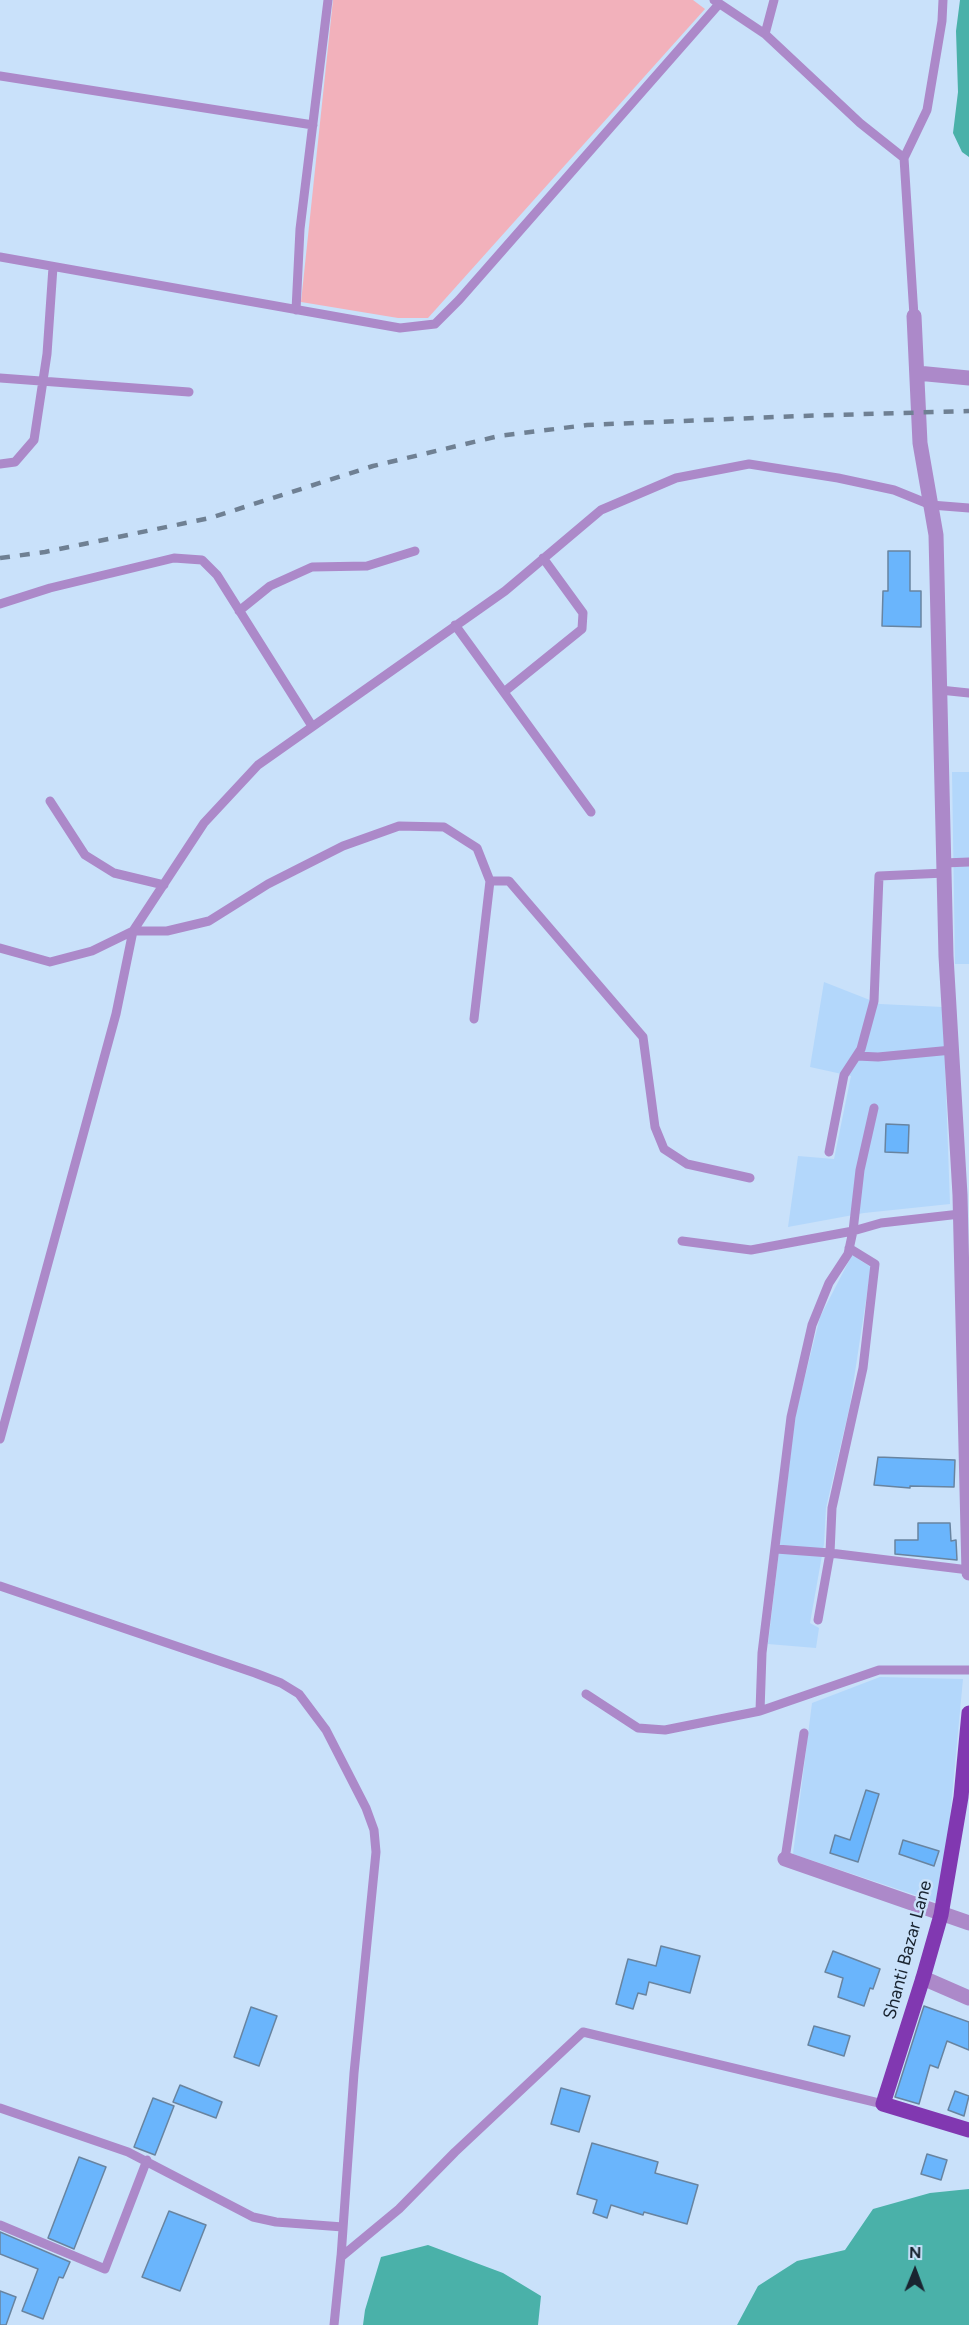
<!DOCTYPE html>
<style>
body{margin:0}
#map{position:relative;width:969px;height:2325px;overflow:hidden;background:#c9e1fa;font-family:Figtree,sans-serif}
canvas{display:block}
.north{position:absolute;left:885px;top:2241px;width:60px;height:60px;-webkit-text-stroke:4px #c9e1fa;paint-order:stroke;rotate:1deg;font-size:16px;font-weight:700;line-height:24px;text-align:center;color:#192430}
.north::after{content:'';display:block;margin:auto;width:21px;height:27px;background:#192430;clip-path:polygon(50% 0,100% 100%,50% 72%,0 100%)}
</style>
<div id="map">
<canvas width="969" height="2325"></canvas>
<div class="north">N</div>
</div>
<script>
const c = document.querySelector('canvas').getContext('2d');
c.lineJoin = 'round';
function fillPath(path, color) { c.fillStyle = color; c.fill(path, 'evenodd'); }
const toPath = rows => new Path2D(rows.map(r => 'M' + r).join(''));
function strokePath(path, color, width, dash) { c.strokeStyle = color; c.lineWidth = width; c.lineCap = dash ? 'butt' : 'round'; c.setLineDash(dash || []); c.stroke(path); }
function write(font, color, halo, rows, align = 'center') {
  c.font = font + ' Figtree,sans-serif'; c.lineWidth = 5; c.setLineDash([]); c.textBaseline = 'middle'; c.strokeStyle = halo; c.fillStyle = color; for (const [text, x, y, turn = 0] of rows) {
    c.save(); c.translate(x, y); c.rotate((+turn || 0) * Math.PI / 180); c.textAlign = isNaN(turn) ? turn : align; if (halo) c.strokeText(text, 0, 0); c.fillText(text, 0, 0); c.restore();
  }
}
fillPath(toPath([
 [952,772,969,772,969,964,955,964],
 [824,982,880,1004,943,1007,950,1204,864,1213,788,1227,798,1156,834,1159,851,1076,810,1067],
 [852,1255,871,1267,850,1405,826,1508,824,1544,810,1623,819,1628,816,1648,768,1644,795,1416,820,1317],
 [880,1677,963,1679,942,1904,793,1854,812,1703]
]), '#b3d7fb');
fillPath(toPath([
 [333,0,693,0,705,9,428,318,398,318,301,302]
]), '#f2b1bb');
fillPath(toPath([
 [960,0,969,0,969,157,962,152,953,133,958,92,956,31],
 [969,2189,969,2325,737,2325,758,2286,797,2261,845,2250,873,2209,930,2193],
 [428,2245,503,2273,541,2296,538,2325,363,2325,365,2310,381,2257]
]), '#4ab1a9');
const building = toPath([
 [888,551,910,551,910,591,921,591,921,627,882,626,883,591,888,591,888,551],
 [886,1124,909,1125,908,1153,885,1152,886,1124],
 [878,1457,955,1460,954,1487,910,1486,910,1488,874,1485,878,1457],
 [918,1523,950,1523,951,1541,956,1540,957,1560,895,1554,895,1540,918,1540,918,1523],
 [866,1790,879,1794,858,1862,830,1853,835,1835,850,1840,866,1790],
 [903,1840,939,1851,934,1866,899,1854,903,1840],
 [661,1946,700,1956,690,1993,649,1982,646,1995,638,1993,633,2009,616,2004,628,1959,656,1966,661,1946],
 [833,1951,880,1969,873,1989,870,1988,864,2006,838,1997,843,1978,825,1972,833,1951],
 [924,2006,969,2022,969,2050,947,2041,938,2068,930,2065,919,2104,895,2097,924,2006],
 [251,2007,277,2016,259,2066,234,2057,251,2007],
 [814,2026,850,2036,844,2056,808,2045,814,2026],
 [180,2085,222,2102,216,2118,173,2102,180,2085],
 [561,2088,590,2096,579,2132,551,2124,561,2088],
 [955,2091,969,2096,964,2116,948,2110,955,2091],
 [153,2098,174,2106,155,2155,134,2147,153,2098],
 [592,2143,658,2162,655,2173,698,2185,687,2224,644,2212,643,2215,611,2205,607,2218,593,2213,597,2200,577,2194,592,2143],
 [927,2154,947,2160,941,2180,921,2174,927,2154],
 [79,2157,106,2167,74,2249,48,2238,79,2157],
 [169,2211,206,2225,180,2291,142,2277,169,2211],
 [0,2232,70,2262,63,2278,59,2277,43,2319,22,2311,38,2269,0,2254,0,2232],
 [0,2291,16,2297,6,2325,0,2325,0,2291]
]);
fillPath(building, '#6ab5fc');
strokePath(building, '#6884a0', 1.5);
strokePath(toPath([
 [714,0,765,34,860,123,904,158],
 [765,34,774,0],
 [0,76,313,125],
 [0,257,400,328,435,324,459,300,719,4],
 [296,310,300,229,328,0],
 [914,316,904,158,927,110,942,21,943,0],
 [0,378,189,392],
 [0,464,15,462,34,440,47,354,53,267],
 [0,604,50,588,174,558,202,560,217,575,312,726],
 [239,611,270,586,312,567,367,566,415,551],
 [455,625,591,812],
 [940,690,969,693],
 [504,692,582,629,583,613,543,558],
 [50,801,85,855,114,873,164,885],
 [944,863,969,862],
 [0,948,50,962,92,951,133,931,167,931,209,921,268,884,343,846,399,826,444,827,477,848,490,881,509,881,643,1037,655,1127,664,1149,687,1164,750,1178],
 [474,1019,490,881],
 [857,1056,878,1057,952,1050],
 [829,1152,844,1075,861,1049,874,1001,879,876,945,873],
 [682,1241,751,1250,853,1231,881,1223,960,1214],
 [0,1439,116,1014,133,931,204,823,258,765,505,591,601,510,676,478,749,464,838,478,894,490,931,505,969,508],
 [776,1549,830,1553,969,1570],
 [0,1586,255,1673,281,1683,299,1694,326,1730,366,1808,374,1830,376,1852,354,2073,341,2257,399,2209,455,2152,583,2032,883,2104],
 [818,1620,830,1553,832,1508,863,1368,875,1264,849,1248],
 [586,1694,638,1728,665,1730,760,1711,879,1670,969,1670],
 [760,1711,762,1653,791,1417,812,1325,829,1283,848,1254,853,1231,860,1170,874,1108],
 [785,1859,804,1733],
 [0,2108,128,2152,253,2217,276,2222,343,2227],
 [0,2225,105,2269,147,2160],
 [334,2325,341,2256]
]), '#ac89c9', 9);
strokePath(toPath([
 [914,316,920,443,936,535,946,956,960,1195,969,1573],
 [917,373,969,378],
 [785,1859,969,1923],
 [923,1978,969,1998]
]), '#ac89c9', 15);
strokePath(toPath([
 [969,1713,961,1797,941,1915,923,1978,883,2104,969,2130]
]), '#8138b1', 15);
strokePath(toPath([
 [0,558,45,552,210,518,373,466,499,436,587,425,800,416,969,411]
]), '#6f8093', 4.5, [10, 10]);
write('18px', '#192430', '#c9e1fa', [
 ["Shanti Bazar Lane",908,1950,-75]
]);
</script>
